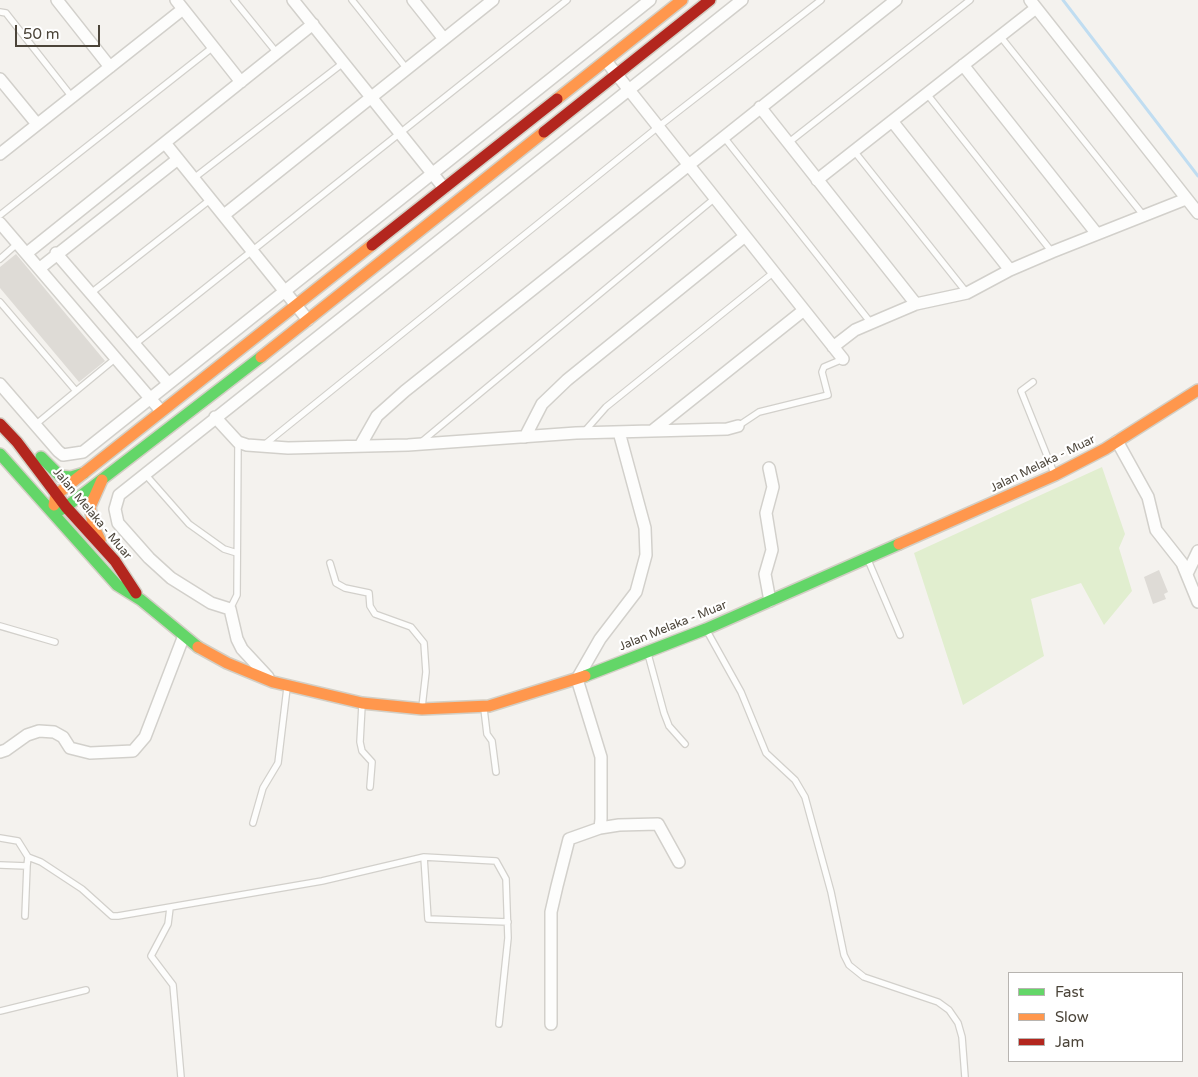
<!DOCTYPE html>
<style>
body{margin:0}
#map{position:relative;width:1198px;height:1077px;overflow:hidden;background:#f4f2ee;font-family:"Varela Round",sans-serif}
canvas{display:block}
.legend{position:absolute;left:1008px;top:972px;width:175px;height:90px;box-sizing:border-box;background:#fff;border:1px solid #b7b4b0;margin:0;padding:6px 9px;list-style:none;font-size:15px;color:#4b4439}
.legend li{display:flex;align-items:center;gap:10px;height:25px}
.legend b{width:25px;border:1px solid #b7b4b0}
.scale{position:absolute;left:15px;top:25px;width:85px;height:22px;box-sizing:border-box;border:2px solid #4b4439;border-top:0;padding-left:6px;font-size:15px;line-height:18px;white-space:nowrap;color:#4b4439;-webkit-text-stroke:4px #fff;paint-order:stroke}
</style>
<div id="map">
<canvas width="1198" height="1077"></canvas>
<ul class="legend">
<li><b style="height:6px;background:#63d668"></b>Fast</li>
<li><b style="height:6px;background:#ff974d"></b>Slow</li>
<li><b style="height:6px;background:#b3261e"></b>Jam</li>
</ul>
<div class="scale">50 m</div>
</div>
<script>
const c = document.querySelector('canvas').getContext('2d');
c.lineJoin = 'round';
function fillPath(path, color) { c.fillStyle = color; c.fill(path, 'evenodd'); }
const toPath = rows => new Path2D(rows.map(r => 'M' + r).join(''));
function strokePath(path, color, width, dash) { c.strokeStyle = color; c.lineWidth = width; c.lineCap = dash ? 'butt' : 'round'; c.setLineDash(dash || []); c.stroke(path); }
function write(font, color, halo, rows, align = 'center') {
  c.font = font + ' "Varela Round",sans-serif'; c.lineWidth = 4.5; c.setLineDash([]); c.textBaseline = 'middle'; c.strokeStyle = halo; c.fillStyle = color; for (const [text, x, y, turn = 0] of rows) {
    c.save(); c.translate(x, y); c.rotate((+turn || 0) * Math.PI / 180); c.textAlign = isNaN(turn) ? turn : align; if (halo) c.strokeText(text, 0, 0); c.fillText(text, 0, 0); c.restore();
  }
}
fillPath(toPath([
 [1102,467,1125,534,1119,548,1132,591,1104,625,1081,583,1031,599,1044,656,963,705,914,553]
]), '#e1eecf');
strokePath(toPath([
 [1063,0,1198,176]
]), '#c0ddf1', 3);
fillPath(toPath([
 [16,254,105,361,79,382,0,288,0,267],
 [1159,570,1168,592,1164,594,1166,599,1153,604,1144,577]
]), '#dedbd6');
const lane = toPath([
 [234,0,277,53],
 [352,0,407,69],
 [0,12,6,13,72,97],
 [1000,36,1144,216],
 [927,94,1052,252],
 [723,136,871,323],
 [788,143,970,0],
 [854,151,967,293],
 [194,178,343,63],
 [0,215,213,47],
 [0,259,18,243],
 [91,293,211,199],
 [0,302,76,391],
 [135,344,567,0],
 [1033,382,1021,391,1054,473],
 [35,425,116,358],
 [738,426,759,412,828,395,822,372,824,367,843,359],
 [584,432,606,407,774,272],
 [420,443,715,198],
 [264,445,658,127,821,0],
 [145,474,189,524,224,549,237,553],
 [868,560,900,635],
 [330,563,336,583,345,588,369,593,370,606,375,614,411,627,424,643,426,672,422,707],
 [230,609,237,595,238,442],
 [0,626,55,642],
 [707,631,741,692,766,753,795,780,805,797,831,892,844,955,849,965,864,977,938,1002,949,1010,958,1023,962,1037,965,1077],
 [648,654,664,713,669,726,685,744],
 [362,705,360,742,362,751,372,762,370,787],
 [484,709,487,734,492,741,496,772],
 [253,823,263,788,278,763,287,688],
 [0,838,18,841,28,857,27,866,0,865],
 [28,857,41,862,82,889,112,916,118,916,322,881,424,857,496,861,506,879,508,938,499,1024],
 [424,857,428,919,508,922],
 [170,908,168,924,151,956,173,985,181,1077],
 [25,916,27,866],
 [0,1011,86,990]
]);
const street = toPath([
 [57,0,110,67],
 [176,0,241,82],
 [293,0,444,188],
 [413,0,444,39],
 [1030,0,1198,213],
 [606,61,843,359],
 [963,65,1097,234],
 [0,79,37,124],
 [760,107,916,304],
 [892,121,1010,270],
 [165,143,308,320],
 [0,154,183,9],
 [817,180,1036,8],
 [224,215,493,0],
 [0,223,161,411],
 [27,253,313,24],
 [56,253,168,383],
 [40,268,178,159],
 [833,347,855,330,883,318,916,304,967,293,1010,270,1052,252,1186,199],
 [0,384,58,451,63,455,83,452,650,0],
 [215,417,238,442,247,445,288,448,408,445,576,433,727,429,738,426],
 [652,431,804,310],
 [525,437,542,404,567,380,745,236],
 [1117,441,1148,497,1156,530,1182,563,1198,602],
 [360,446,377,416,405,391,896,0],
 [769,468,773,487,766,513,772,550,765,574,770,601],
 [1187,574,1198,551],
 [268,677,242,649,237,639,230,609,211,603,171,578,149,558,118,523,115,509,119,495,742,0],
 [0,752,6,750,27,735,39,731,54,732,63,737,70,748,90,753,133,751,145,737,183,638],
 [600,828,619,825,658,824,679,862],
 [551,1024,551,912,557,886,569,839,600,828,601,819,601,757,577,679,600,639,636,592,646,555,645,528,619,432]
]);
const fast = toPath([
 [0,454,117,585,141,600,198,647],
 [41,457,60,476,71,477,84,473],
 [56,512,66,507,261,357],
 [585,676,706,629,899,544]
]);
const slow = toPath([
 [557,99,682,0],
 [261,357,544,132],
 [54,505,56,495,372,245],
 [100,540,93,525,90,507,102,480],
 [899,544,1055,475,1105,449,1198,390],
 [198,647,227,663,273,682,362,703,422,709,489,706,585,676]
]);
const jam = toPath([
 [544,132,710,0],
 [372,245,557,99],
 [0,424,17,442,66,507,115,561,136,593]
]);
strokePath(lane, '#d2d0cb', 8);
strokePath(street, '#d2d0cb', 14);
strokePath(fast, '#d3cfc5', 14);
strokePath(slow, '#d3cfc5', 14);
strokePath(jam, '#d3cfc5', 14);
strokePath(lane, '#fdfdfc', 5.5);
strokePath(street, '#fdfdfc', 11);
strokePath(fast, '#63d668', 11);
strokePath(slow, '#ff974d', 11);
strokePath(jam, '#b3261e', 11);
write('12px', '#4b4439', '#fff', [
 ["Jalan Melaka - Muar",1043,464,-26],
 ["Jalan Melaka - Muar",92,514,50],
 ["Jalan Melaka - Muar",673,626,-22]
]);
</script>
